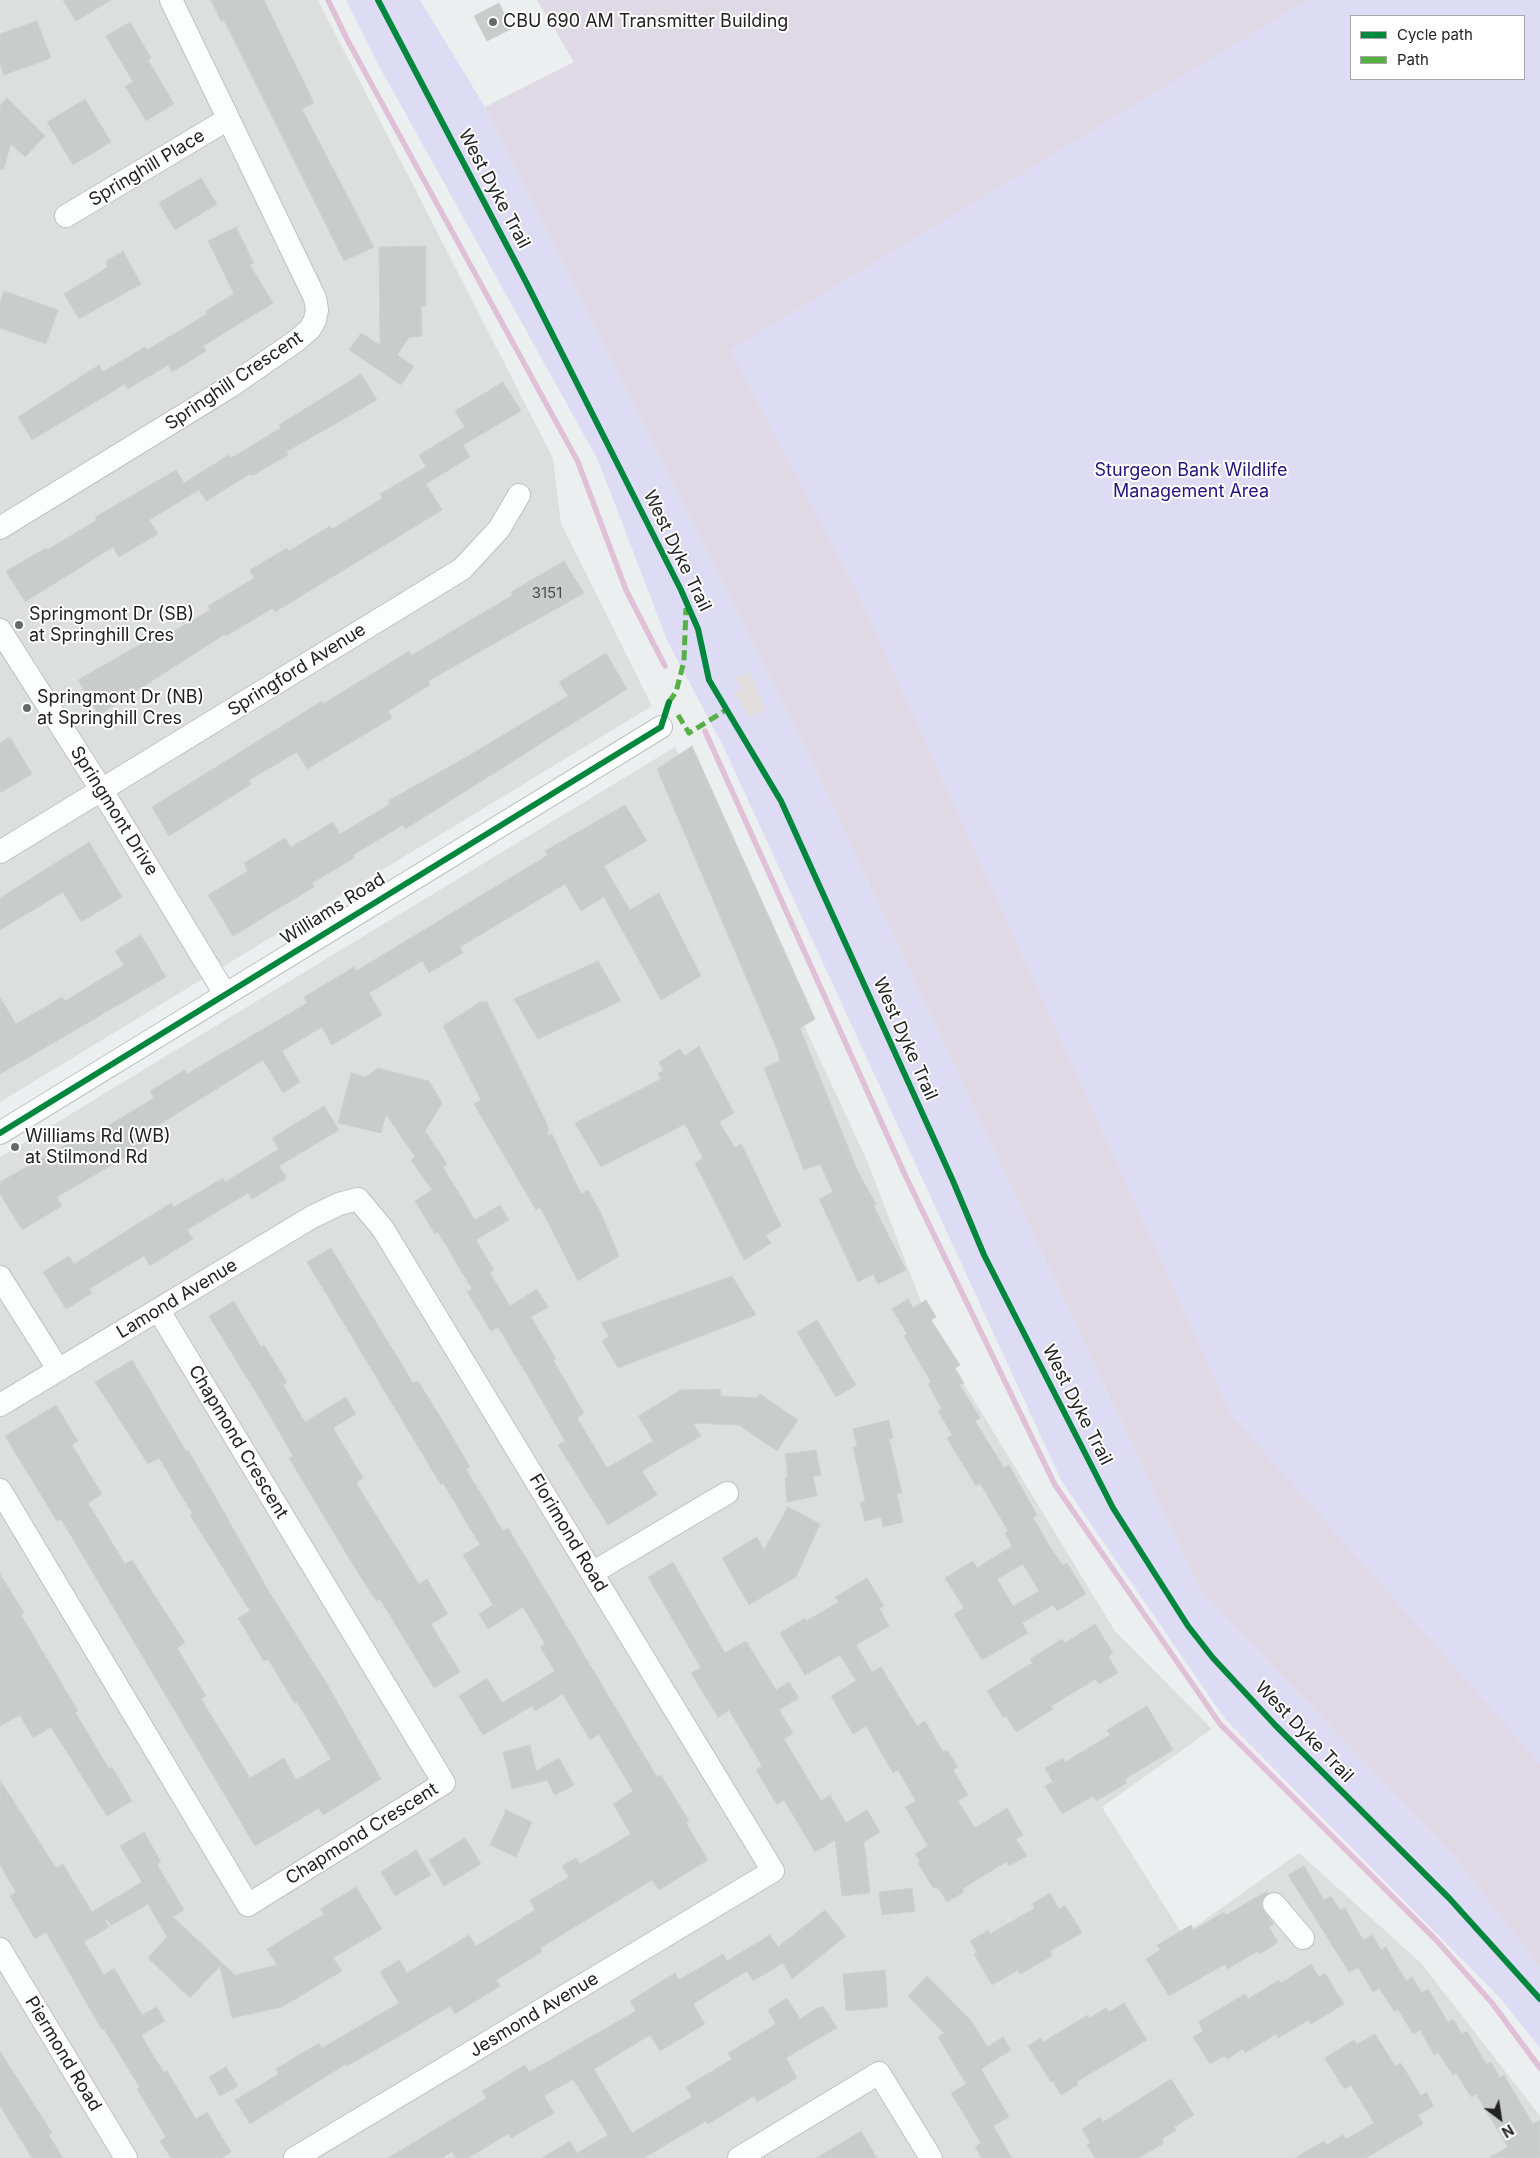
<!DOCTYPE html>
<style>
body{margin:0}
#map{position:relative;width:1540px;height:2158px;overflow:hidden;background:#ebefef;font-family:Inter,sans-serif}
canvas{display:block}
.legend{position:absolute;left:1350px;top:15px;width:175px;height:65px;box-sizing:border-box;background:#fff;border:1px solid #a7a7a7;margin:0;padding:6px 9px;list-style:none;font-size:15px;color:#222}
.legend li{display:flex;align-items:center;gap:10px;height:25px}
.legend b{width:25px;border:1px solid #a7a7a7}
.north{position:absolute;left:1475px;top:2093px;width:50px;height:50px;-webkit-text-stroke:4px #fff;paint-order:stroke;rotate:149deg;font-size:14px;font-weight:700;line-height:20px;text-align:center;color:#222}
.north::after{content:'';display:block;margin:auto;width:18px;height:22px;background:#222;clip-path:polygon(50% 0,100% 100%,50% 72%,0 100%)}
</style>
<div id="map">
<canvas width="1540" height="2158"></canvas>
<ul class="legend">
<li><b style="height:6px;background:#00873e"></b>Cycle path</li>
<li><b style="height:6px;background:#55b145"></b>Path</li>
</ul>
<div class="north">N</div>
</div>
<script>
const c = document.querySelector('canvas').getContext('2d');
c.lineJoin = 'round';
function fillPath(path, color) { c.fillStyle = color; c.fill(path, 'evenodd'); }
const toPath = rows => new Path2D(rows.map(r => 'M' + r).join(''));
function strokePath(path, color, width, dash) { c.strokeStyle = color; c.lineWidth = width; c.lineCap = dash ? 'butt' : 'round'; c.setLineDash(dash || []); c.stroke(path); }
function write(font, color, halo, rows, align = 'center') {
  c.font = font + ' Inter,sans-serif'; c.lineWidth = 4; c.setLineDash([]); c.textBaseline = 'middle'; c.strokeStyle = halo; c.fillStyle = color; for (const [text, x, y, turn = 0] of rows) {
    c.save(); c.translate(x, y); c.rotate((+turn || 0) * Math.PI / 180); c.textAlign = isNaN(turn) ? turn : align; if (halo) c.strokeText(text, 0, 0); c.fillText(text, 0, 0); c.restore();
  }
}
fillPath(toPath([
 [0,0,318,0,553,458,561,523,652,706,0,1102],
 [675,747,868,1163,933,1333,1115,1631,1212,1729,1102,1807,1183,1935,1299,1853,1421,1963,1540,2116,1540,2158,0,2158,0,1157]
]), '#dcdfde');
fillPath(toPath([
 [537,0,1540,0,1540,1968,1452,1854,1200,1590,801,739,485,107,574,62],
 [1351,16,1524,16,1524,79,1351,79]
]), '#dfd9e6');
fillPath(toPath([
 [346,0,420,0,485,107,804,745,1200,1590,1452,1854,1540,1968,1540,2048,1501,1999,1225,1719,1062,1482,724,748,667,640,598,460,378,64],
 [1307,0,1540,0,1540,1764,1231,1415,856,590,730,350],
 [1524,16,1524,79,1351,79,1351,16]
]), '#dedbf4');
fillPath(toPath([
 [749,672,766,711,750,718,734,692,741,688,735,678]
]), '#e1dedd');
strokePath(toPath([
 [328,0,348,41,578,462,626,590,665,666],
 [705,731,906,1177,1055,1485,1220,1724,1437,1941,1492,2003,1540,2068]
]), '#e0c0d6', 5.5);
const building = toPath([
 [63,0,111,0,76,21,63,0],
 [211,0,264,0,314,103,302,109,374,247,344,261,224,20,221,21,211,0],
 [499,3,511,29,487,41,474,16,499,3],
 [37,21,51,58,4,75,0,64,0,34,37,21],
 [130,22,151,58,148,60,174,104,146,121,125,86,133,82,106,36,130,22],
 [7,98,45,136,25,157,11,144,3,170,0,169,0,105,7,98],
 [85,99,111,142,73,165,47,122,85,99],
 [201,178,217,204,175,230,159,203,201,178],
 [236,227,254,263,250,265,273,303,203,346,206,351,172,372,168,365,128,389,125,384,32,440,18,417,99,365,103,372,145,347,147,350,207,314,206,311,234,294,208,241,236,227],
 [426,246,426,306,421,306,422,336,409,337,397,355,414,366,401,385,349,350,361,333,380,345,379,247,426,246],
 [123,251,141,284,79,319,64,294,108,267,105,262,123,251],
 [4,291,58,310,46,344,0,328,0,303,4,291],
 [361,374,377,400,286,452,288,455,252,476,250,474,206,501,199,490,149,520,158,534,119,557,113,547,25,602,6,571,46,548,47,550,97,520,95,517,176,470,184,483,229,455,231,458,281,428,279,425,361,374],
 [503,382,521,411,463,445,470,457,426,484,442,510,275,612,273,608,226,636,225,634,99,715,78,680,153,637,156,642,210,610,208,606,254,578,250,570,287,548,289,551,330,526,332,529,383,498,380,494,426,467,419,455,465,427,455,411,503,382],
 [564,561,584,593,428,681,430,685,388,711,392,718,307,769,297,752,249,780,251,784,169,836,152,807,322,701,323,704,409,651,412,655,513,595,511,592,564,561],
 [606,653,627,689,442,806,405,829,403,825,353,855,354,858,312,883,314,887,233,936,208,895,248,871,244,863,285,838,291,847,333,822,340,834,390,804,388,801,468,756,568,696,559,682,606,653],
 [10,737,32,774,0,793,0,743,10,737],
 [692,746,815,1019,800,1028,858,1172,876,1204,873,1205,906,1270,878,1284,873,1274,858,1282,819,1199,833,1192,820,1164,804,1170,764,1068,780,1061,778,1052,657,769,692,746],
 [625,805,647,841,604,866,630,910,659,893,701,976,661,1000,604,897,581,911,565,884,460,947,463,953,429,973,422,961,369,993,382,1015,332,1045,322,1027,282,1051,300,1082,283,1093,263,1060,154,1128,160,1137,57,1197,62,1206,22,1230,0,1194,0,1182,92,1130,94,1134,154,1098,150,1091,185,1070,187,1074,307,1003,304,997,354,967,356,971,548,855,545,851,625,805],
 [89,842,122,897,81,922,63,892,0,930,0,898,89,842],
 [141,935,166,977,0,1074,0,997,16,1024,62,997,65,1001,124,965,115,951,141,935],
 [598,961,621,1001,538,1039,514,999,598,961],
 [480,1002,487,1002,548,1126,548,1136,552,1134,581,1194,588,1190,601,1213,619,1256,578,1281,540,1207,536,1210,474,1104,481,1100,443,1026,480,1002],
 [699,1046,734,1113,719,1122,735,1148,741,1143,781,1226,766,1235,771,1243,744,1260,695,1163,703,1158,685,1124,601,1167,575,1123,661,1079,658,1074,663,1070,659,1062,680,1049,685,1056,699,1046],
 [378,1068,429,1081,442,1103,425,1131,447,1164,443,1167,475,1220,500,1205,509,1220,476,1240,494,1270,490,1273,510,1306,537,1289,548,1307,531,1317,556,1359,553,1360,584,1413,577,1418,607,1468,653,1441,638,1416,681,1390,720,1389,721,1396,757,1398,760,1394,798,1420,777,1451,739,1425,693,1423,701,1436,642,1471,657,1495,608,1525,558,1445,565,1441,533,1385,498,1327,491,1331,467,1292,472,1289,438,1232,435,1234,415,1201,432,1190,411,1160,415,1157,386,1114,381,1133,338,1123,351,1073,366,1077,378,1068],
 [324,1106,339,1130,279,1166,287,1178,252,1199,248,1193,187,1230,193,1239,150,1266,144,1256,89,1289,92,1293,66,1309,43,1272,69,1256,74,1264,171,1203,174,1207,223,1178,225,1182,279,1149,272,1138,324,1106],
 [331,1248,413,1383,418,1381,449,1431,470,1467,466,1469,503,1531,508,1528,657,1777,661,1775,689,1821,686,1823,708,1860,659,1890,652,1880,540,1948,542,1952,496,1980,500,1986,455,2014,450,2006,391,2041,347,2066,346,2064,250,2124,235,2100,279,2074,276,2069,319,2043,322,2048,399,2003,380,1972,399,1960,407,1973,469,1935,476,1946,535,1910,530,1900,569,1877,562,1866,576,1858,580,1864,631,1834,613,1804,633,1791,599,1734,590,1740,563,1694,535,1711,532,1706,483,1735,459,1696,487,1678,502,1703,555,1671,540,1647,545,1644,523,1607,488,1629,479,1614,493,1605,463,1555,480,1545,443,1483,441,1485,307,1262,331,1248],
 [732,1276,756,1315,618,1368,602,1341,609,1336,601,1323,732,1276],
 [908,1299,913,1308,926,1300,936,1317,931,1320,960,1365,955,1368,964,1383,960,1385,980,1418,975,1421,1004,1468,1009,1465,1037,1515,1033,1518,1052,1550,1063,1565,1067,1563,1086,1594,1057,1611,1053,1605,1022,1623,1028,1633,982,1660,954,1614,964,1608,945,1578,973,1561,977,1568,1012,1546,1005,1533,1008,1531,980,1483,976,1486,947,1438,952,1435,938,1411,942,1409,928,1384,931,1382,904,1336,907,1334,892,1309,908,1299],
 [1023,1564,1039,1591,1013,1606,997,1579,1023,1564],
 [234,1301,261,1347,264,1345,287,1382,283,1385,305,1422,346,1397,356,1414,333,1428,363,1478,356,1483,419,1584,427,1579,448,1614,431,1624,460,1672,434,1688,380,1599,376,1601,347,1555,289,1458,293,1456,266,1409,209,1316,234,1301],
 [817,1320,856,1385,836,1397,797,1332,817,1320],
 [132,1360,186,1451,188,1450,212,1491,268,1590,327,1684,381,1779,323,1815,319,1808,255,1846,61,1519,57,1521,5,1436,56,1405,78,1441,72,1445,102,1494,88,1503,125,1564,132,1560,185,1643,177,1648,206,1696,201,1699,250,1778,284,1758,296,1780,331,1759,297,1702,295,1704,268,1659,264,1661,238,1618,250,1611,190,1515,192,1513,159,1458,148,1464,95,1382,132,1360],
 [889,1420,893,1438,889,1439,902,1493,897,1494,903,1522,883,1527,881,1517,865,1521,860,1503,865,1501,853,1447,857,1446,853,1429,889,1420],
 [816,1450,821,1475,813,1476,817,1496,787,1502,785,1478,788,1477,785,1454,816,1450],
 [788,1507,820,1524,796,1577,749,1605,722,1558,757,1537,764,1550,788,1507],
 [673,1562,725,1653,746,1641,776,1690,789,1682,799,1698,779,1710,793,1733,784,1739,821,1801,830,1795,846,1823,867,1810,880,1832,864,1842,870,1893,842,1896,835,1840,815,1852,784,1800,777,1805,756,1770,762,1766,729,1710,718,1717,691,1673,701,1668,648,1577,673,1562],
 [0,1574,24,1613,21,1615,78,1711,75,1712,109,1769,112,1767,132,1801,107,1816,51,1727,33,1738,20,1715,0,1726,0,1574],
 [867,1578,884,1606,879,1608,889,1626,856,1645,872,1672,881,1667,917,1726,925,1721,943,1752,947,1750,958,1767,953,1770,968,1795,958,1801,975,1828,1007,1808,1023,1835,1016,1839,1027,1856,1009,1866,1006,1862,962,1889,964,1892,947,1902,938,1888,933,1888,918,1863,920,1861,915,1854,928,1846,905,1807,916,1801,898,1770,893,1773,866,1726,853,1734,831,1696,856,1681,840,1655,805,1675,780,1633,805,1618,806,1621,839,1602,835,1597,867,1578],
 [1095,1624,1113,1653,1108,1656,1118,1673,1099,1684,1096,1679,1051,1706,1053,1709,1016,1732,1006,1716,1003,1717,987,1691,1032,1663,1030,1659,1062,1639,1065,1643,1095,1624],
 [1147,1706,1173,1750,1125,1779,1127,1783,1096,1801,1093,1796,1062,1814,1045,1786,1053,1782,1045,1768,1063,1758,1065,1762,1110,1735,1107,1730,1147,1706],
 [530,1745,536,1771,559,1758,574,1785,555,1795,547,1780,512,1789,503,1752,530,1745],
 [0,1780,56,1868,63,1864,92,1912,142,1882,120,1846,144,1832,161,1862,157,1864,184,1910,173,1917,235,1975,277,1965,267,1949,324,1914,320,1909,356,1887,382,1929,333,1958,342,1971,282,2007,232,2018,220,1966,190,1998,148,1958,167,1937,148,1904,112,1925,102,1916,109,1927,84,1942,104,1975,114,1968,142,2015,157,2007,165,2021,141,2035,164,2073,167,2071,196,2119,207,2112,231,2152,222,2158,171,2158,160,2141,166,2137,137,2089,140,2088,104,2029,102,2030,46,1932,35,1939,10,1896,16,1892,0,1865,0,1780],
 [506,1810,532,1822,516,1857,490,1845,506,1810],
 [465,1838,481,1864,444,1886,429,1860,465,1838],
 [416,1850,431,1875,395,1896,381,1872,416,1850],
 [1304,1866,1324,1900,1331,1896,1340,1910,1345,1908,1363,1940,1372,1935,1381,1950,1386,1947,1406,1981,1412,1977,1422,1993,1428,1989,1448,2022,1453,2019,1462,2034,1467,2031,1486,2064,1491,2062,1500,2078,1504,2075,1533,2124,1540,2120,1540,2158,1489,2158,1508,2147,1476,2094,1471,2097,1456,2073,1453,2075,1438,2052,1434,2055,1420,2030,1413,2034,1398,2009,1394,2011,1379,1988,1373,1992,1358,1967,1349,1972,1288,1875,1304,1866],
 [912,1888,915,1911,882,1915,879,1892,912,1888],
 [1267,1891,1268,1893,1262,1900,1261,1907,1274,1924,1269,1927,1278,1942,1260,1954,1258,1951,1227,1969,1225,1964,1169,1996,1146,1959,1160,1950,1157,1945,1191,1925,1194,1930,1224,1912,1226,1915,1267,1891],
 [1050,1893,1059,1909,1065,1905,1082,1933,1050,1951,1052,1956,1020,1974,1018,1970,992,1985,974,1954,977,1952,970,1941,989,1930,990,1934,1035,1908,1032,1904,1050,1893],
 [825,1910,846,1936,792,1979,783,1963,753,1981,747,1971,693,2004,705,2024,660,2051,650,2035,594,2069,632,2133,692,2097,686,2087,732,2059,728,2053,776,2024,768,2010,787,1998,800,2019,819,2007,824,2007,837,2028,786,2058,797,2078,757,2102,754,2096,708,2124,706,2121,644,2158,542,2158,570,2141,577,2153,608,2135,573,2079,544,2096,554,2113,511,2138,508,2134,468,2158,456,2158,452,2152,442,2158,388,2158,487,2098,482,2091,525,2065,529,2072,636,2011,630,2001,675,1973,679,1980,723,1954,727,1961,770,1935,778,1947,825,1910],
 [1311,1964,1319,1977,1325,1973,1344,2004,1311,2024,1309,2020,1278,2038,1276,2034,1245,2053,1243,2049,1227,2059,1224,2056,1210,2064,1193,2037,1203,2031,1198,2022,1245,1994,1248,1999,1279,1980,1281,1983,1311,1964],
 [885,1970,888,2007,846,2011,843,1974,885,1970],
 [927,1976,973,2023,987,2047,1003,2037,1011,2050,981,2069,1009,2117,993,2126,1012,2158,982,2158,975,2147,981,2143,951,2093,966,2084,938,2037,944,2033,908,1996,927,1976],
 [1124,2003,1147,2040,1076,2082,1078,2085,1061,2095,1053,2081,1051,2082,1028,2046,1041,2038,1043,2042,1088,2015,1090,2018,1106,2008,1109,2012,1124,2003],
 [1375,2034,1395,2066,1401,2063,1421,2096,1426,2092,1434,2106,1418,2115,1423,2124,1366,2158,1295,2158,1324,2141,1327,2145,1343,2135,1346,2139,1374,2123,1351,2085,1344,2089,1325,2058,1354,2040,1357,2044,1375,2034],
 [0,2051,52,2133,49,2135,63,2158,32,2158,0,2106,0,2051],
 [226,2067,238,2086,220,2096,209,2077,226,2067],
 [1171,2079,1194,2115,1174,2127,1176,2130,1162,2139,1164,2143,1139,2158,1095,2158,1087,2145,1090,2142,1082,2129,1100,2117,1103,2122,1171,2079],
 [861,2131,877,2158,816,2158,861,2131]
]);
fillPath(building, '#c8cccb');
strokePath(building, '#ccd3d1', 1);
const minor = toPath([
 [66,216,228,119],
 [0,528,231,386,296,341,310,329,315,320,317,310,315,298,171,0],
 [0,630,101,789,225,994],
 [0,852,462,569,499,529,519,495],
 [0,1133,661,727],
 [0,1277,58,1369],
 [0,1405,312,1217,339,1204,358,1199,383,1229,773,1871,295,2158],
 [0,1490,248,1905,444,1783,159,1311],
 [592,1573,727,1493],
 [1274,1904,1303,1938],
 [0,1949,126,2158],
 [739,2158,879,2073,931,2158]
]);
strokePath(minor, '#c0c1c1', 24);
strokePath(minor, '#fcfdfd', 22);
strokePath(toPath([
 [669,702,676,692,684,661,686,608],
 [678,715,689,733,726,710]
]), '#55b145', 5, [10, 5]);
strokePath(toPath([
 [378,0,526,282,681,590,698,629,709,680,781,801,953,1181,984,1255,1113,1508,1188,1626,1213,1658,1276,1726,1449,1898,1540,1999],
 [0,1133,661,727,669,702]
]), '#00873e', 6);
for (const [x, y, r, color] of [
 [493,22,5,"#686a6a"],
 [19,625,5,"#686a6a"],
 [27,708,5,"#686a6a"],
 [15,1147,5,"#686a6a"]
]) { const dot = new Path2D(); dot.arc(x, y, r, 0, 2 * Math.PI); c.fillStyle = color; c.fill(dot); strokePath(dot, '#fff', 2); }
write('15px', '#4c4c4c', null, [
 ["3151",547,593]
]);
write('18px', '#222', '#fff', [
 ["CBU 690 AM Transmitter Building",503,22],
 ["Springmont Dr (SB)",29,615],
 ["at Springhill Cres",29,636],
 ["Springmont Dr (NB)",37,698],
 ["at Springhill Cres",37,719],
 ["Williams Rd (WB)",25,1137],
 ["at Stilmond Rd",25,1158]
], 'left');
write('18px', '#222', '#fff', [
 ["Springhill Place",147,168,-31],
 ["West Dyke Trail",494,189,62],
 ["Springhill Crescent",234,381,-34],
 ["West Dyke Trail",677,551,64],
 ["Springford Avenue",297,670,-32],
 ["Springmont Drive",114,811,58],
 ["Williams Road",333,909,-32],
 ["West Dyke Trail",905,1039,66],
 ["Lamond Avenue",177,1299,-31],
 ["West Dyke Trail",1077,1405,63],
 ["Chapmond Crescent",238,1442,59],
 ["Florimond Road",568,1533,59],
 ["West Dyke Trail",1304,1732,46],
 ["Chapmond Crescent",362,1834,-32],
 ["Jesmond Avenue",534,2015,-31],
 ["Piermond Road",63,2054,59]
]);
write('18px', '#27117e', '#fff', [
 ["Sturgeon Bank Wildlife",1191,471],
 ["Management Area",1191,492]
]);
</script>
